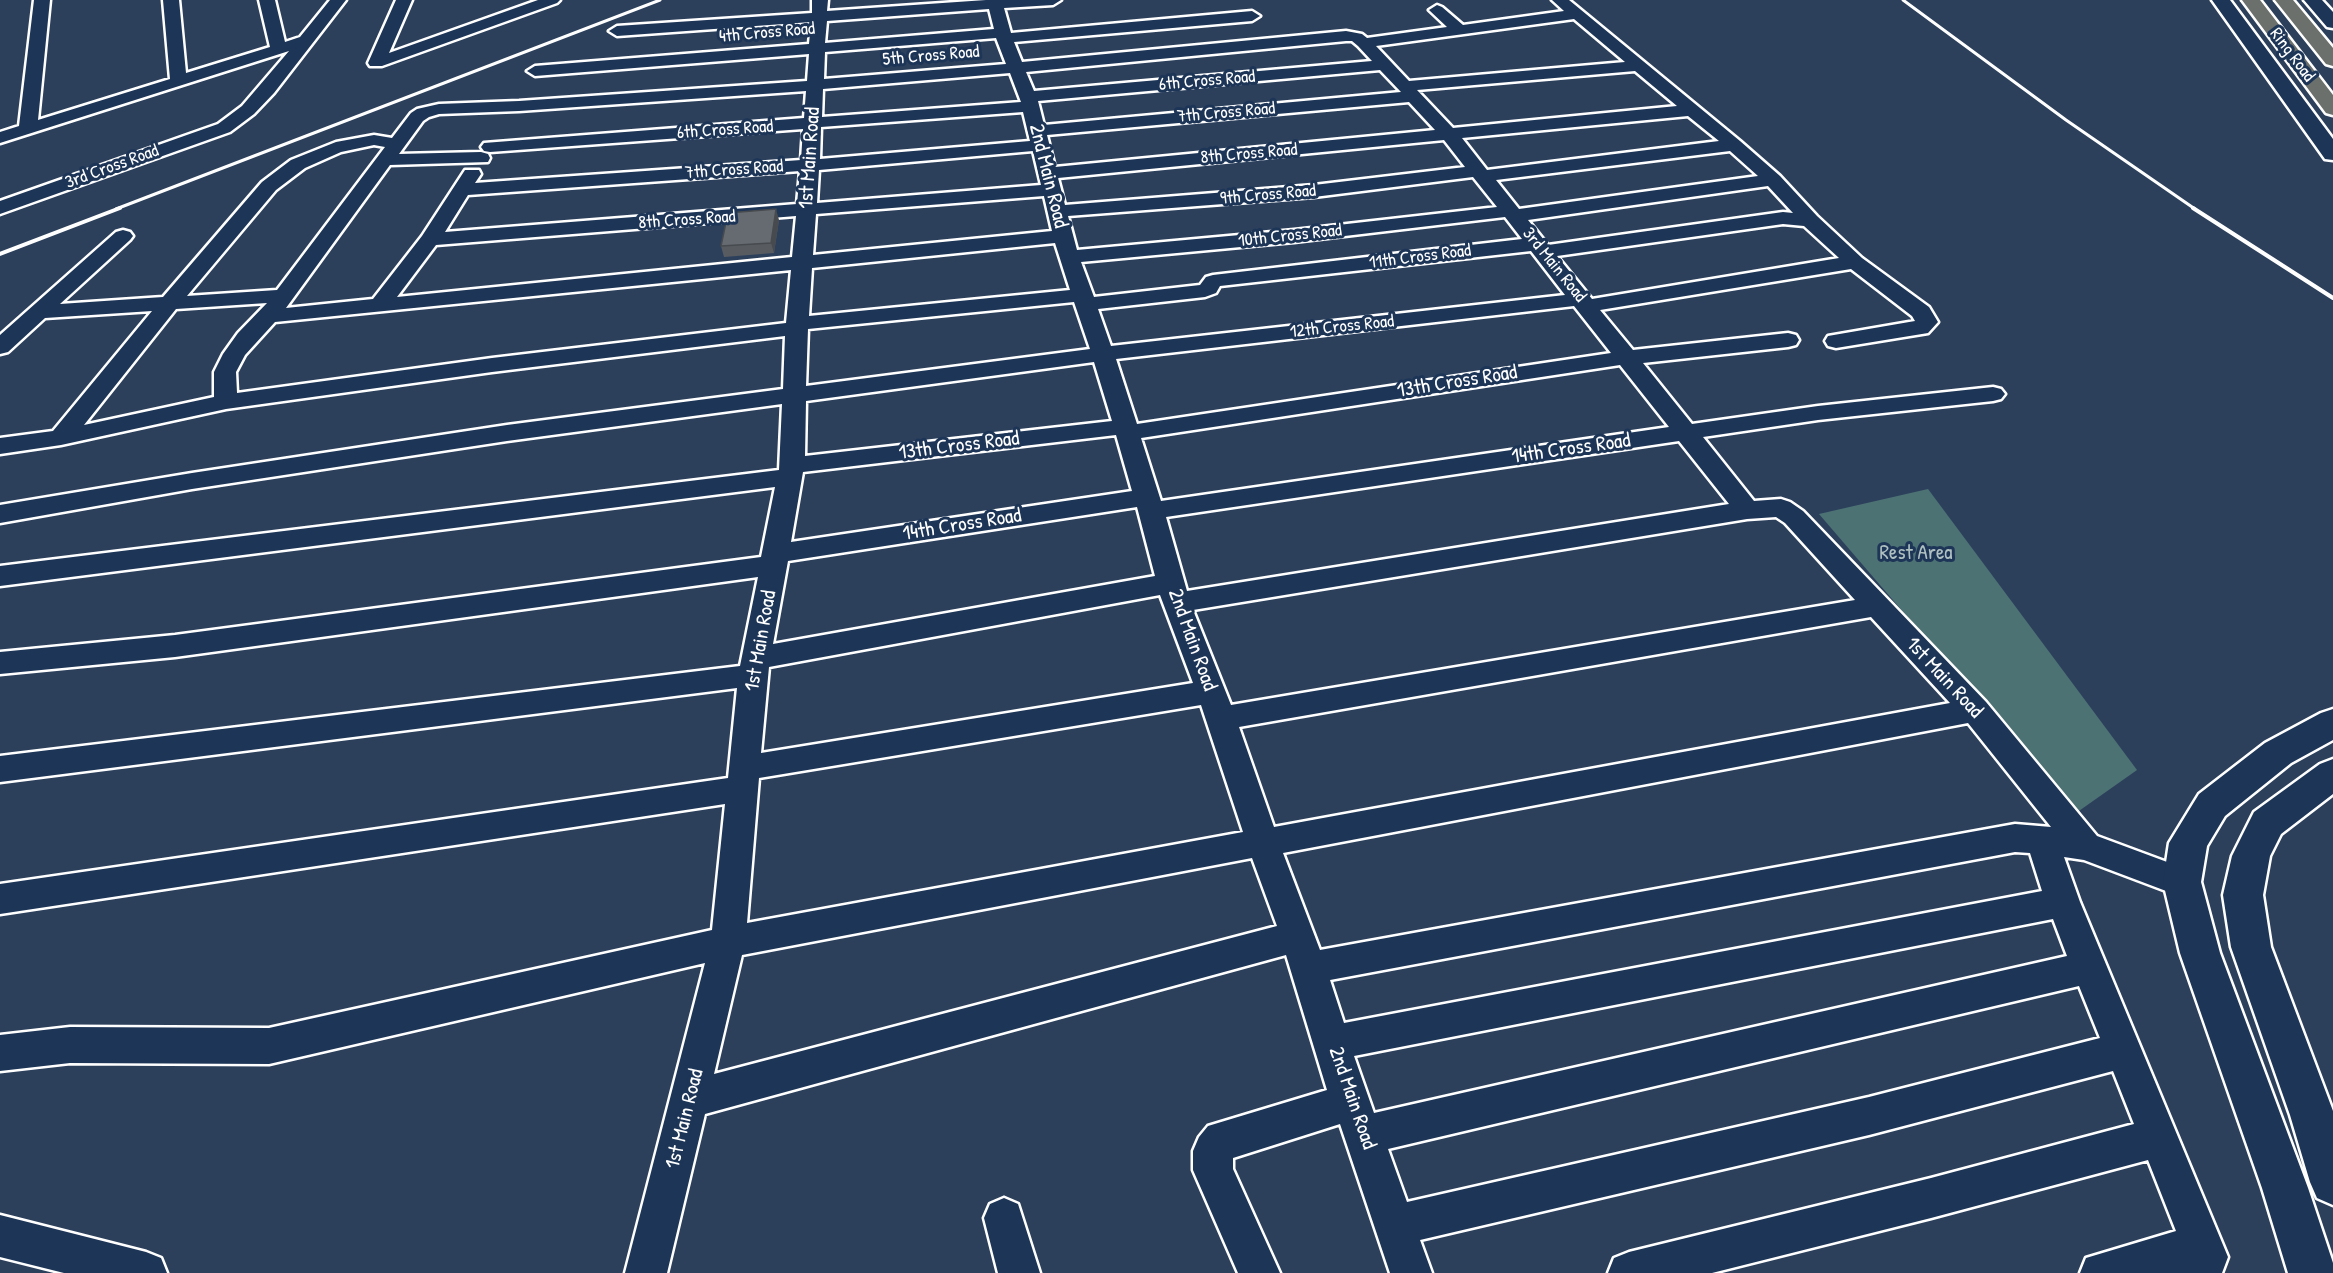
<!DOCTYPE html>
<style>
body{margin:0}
canvas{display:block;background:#2c405c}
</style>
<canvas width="2333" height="1273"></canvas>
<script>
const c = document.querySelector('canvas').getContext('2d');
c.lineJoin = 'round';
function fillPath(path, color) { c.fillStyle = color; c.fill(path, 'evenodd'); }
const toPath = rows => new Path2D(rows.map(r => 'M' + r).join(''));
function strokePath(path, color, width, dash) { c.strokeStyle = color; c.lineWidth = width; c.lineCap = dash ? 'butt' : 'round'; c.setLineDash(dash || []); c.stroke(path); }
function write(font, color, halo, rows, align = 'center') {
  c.font = font + ' "Patrick Hand",sans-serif'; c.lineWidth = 6; c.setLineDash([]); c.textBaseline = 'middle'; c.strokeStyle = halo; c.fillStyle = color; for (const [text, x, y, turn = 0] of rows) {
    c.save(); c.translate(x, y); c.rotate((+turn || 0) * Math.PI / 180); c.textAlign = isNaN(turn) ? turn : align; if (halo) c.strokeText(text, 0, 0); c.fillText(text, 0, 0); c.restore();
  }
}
fillPath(toPath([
 [1928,489,2137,770,2076,813,1819,514]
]), '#4d7274');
const street = toPath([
 [34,0,50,0,38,120,170,79,163,0,179,0,186,73,270,47,259,0,275,0,285,42,300,37,330,0,346,0,274,93,254,114,230,132,0,214,0,201,218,124,242,106,289,51,0,143,0,132,19,126,34,0],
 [396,0,412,0,389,53,538,0,560,0,557,3,382,66,370,66,368,63,396,0],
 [812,0,828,0,827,11,986,0,1061,0,1053,5,1004,8,1011,33,1252,11,1260,16,1252,21,1014,42,1022,62,1346,31,1362,34,1367,38,1447,27,1429,10,1437,5,1442,7,1463,25,1564,11,1552,0,1569,0,1740,141,1780,176,1817,216,1862,258,1929,307,1938,322,1928,333,1836,348,1828,346,1825,341,1828,336,1915,321,1912,316,1851,269,1600,310,1633,350,1788,333,1796,335,1799,340,1796,345,1788,347,1643,363,1692,424,1818,406,1993,387,2001,389,2005,394,2001,399,1993,401,1818,420,1703,437,1754,501,1781,499,1790,502,1803,511,1986,702,2097,836,2194,872,2199,882,2194,892,2182,897,2084,860,2064,857,2080,902,2228,1257,2222,1273,2080,1273,2086,1258,2176,1231,2148,1160,1931,1218,1712,1273,1608,1273,1614,1258,1629,1252,1931,1178,2134,1124,2113,1071,1869,1135,1420,1240,1432,1273,1390,1273,1340,1124,1233,1158,1233,1169,1280,1273,1238,1273,1193,1170,1193,1151,1199,1137,1208,1126,1327,1090,1286,955,705,1114,667,1273,625,1273,705,963,269,1064,70,1063,0,1071,0,1035,70,1027,269,1028,712,930,725,804,0,914,0,884,728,778,737,688,0,782,0,756,740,666,758,577,175,657,0,674,0,652,175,635,761,557,775,487,0,586,0,566,779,470,782,404,507,441,192,489,0,523,0,505,192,473,507,425,783,389,785,336,492,372,226,409,61,445,0,454,0,438,53,431,152,311,45,318,8,352,0,354,0,335,116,232,123,230,130,232,133,236,130,240,60,304,163,297,262,182,291,160,336,142,374,135,392,138,411,113,417,109,439,104,519,101,807,81,809,54,535,76,527,71,535,66,809,44,811,22,617,36,609,31,617,26,812,13,812,0],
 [989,9,994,29,825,43,827,21,989,9],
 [1574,19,1625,62,1409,81,1376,46,1574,19],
 [996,38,1006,64,824,79,825,52,996,38],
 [1346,41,1352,41,1358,46,1372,61,1034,91,1026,72,1346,41],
 [1380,70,1401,92,1044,125,1038,101,1380,70],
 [1635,71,1677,106,1453,128,1417,90,1635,71],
 [1010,73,1021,102,822,117,823,89,1010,73],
 [806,91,804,118,484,143,481,147,484,151,490,152,803,129,801,160,475,183,481,174,479,170,465,170,422,236,373,299,286,308,390,165,488,162,490,158,488,154,481,152,399,154,423,121,429,117,439,114,519,111,806,91],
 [1409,102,1435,130,1055,167,1047,135,1409,102],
 [1023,112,1030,141,820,159,821,127,1023,112],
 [1688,116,1719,141,1487,170,1462,138,1688,116],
 [1444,140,1465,167,1314,185,1065,205,1058,178,1444,140],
 [374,145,385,147,277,290,187,296,276,190,305,168,341,152,374,145],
 [1033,151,1041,185,817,203,819,170,1033,151],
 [1730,151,1758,176,1519,209,1496,180,1730,151],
 [800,171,797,204,445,232,468,195,800,171],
 [1473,177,1497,207,1294,230,1077,250,1068,216,1314,197,1473,177],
 [1768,186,1793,213,1783,212,1548,245,1528,220,1768,186],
 [1044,196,1052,231,813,255,816,214,1044,196],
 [796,216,792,257,397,297,436,245,796,216],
 [1505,217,1522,239,1213,275,1206,277,1200,285,1094,297,1081,262,1294,242,1505,217],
 [1783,224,1804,226,1839,258,1592,299,1557,256,1783,224],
 [1055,243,1070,290,809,316,812,268,1055,243],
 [1531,251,1565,295,1111,346,1098,309,1205,297,1216,293,1220,286,1531,251],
 [791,270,786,323,492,358,237,393,236,372,245,355,275,322,791,270],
 [1074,302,1090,349,806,386,808,329,1074,302],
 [267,303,238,333,223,354,214,372,214,397,84,425,176,309,267,303],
 [1574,306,1611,353,1137,424,1116,359,1574,306],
 [1094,362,1112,421,805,456,806,401,1094,362],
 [1620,365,1669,427,1161,501,1141,438,1620,365],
 [1116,435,1132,491,791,542,803,472,1116,435],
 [1679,441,1729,504,1187,591,1166,517,1679,441],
 [1137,507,1155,576,773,644,788,561,1137,507],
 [1776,517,1785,523,1855,600,1231,705,1193,610,1747,519,1776,517],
 [1160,595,1193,683,761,753,769,667,1160,595],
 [1871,617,1950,703,1274,827,1239,727,1871,617],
 [1201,705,1243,832,747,923,759,778,1201,705],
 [1968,723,2051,827,2015,824,1320,950,1283,853,1968,723],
 [2015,852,2030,853,2042,891,1344,1023,1330,980,2015,852],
 [1252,858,1277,926,714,1074,742,955,1252,858],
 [2053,919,2067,956,1374,1113,1354,1056,2053,919],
 [2079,986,2100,1038,1869,1097,1407,1202,1388,1149,2079,986],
 [1004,1198,1018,1204,1040,1273,998,1273,984,1218,990,1204,1004,1198],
 [0,1215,146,1252,161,1258,167,1273,64,1273,0,1257,0,1215]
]);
const secondary = toPath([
 [2212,0,2230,0,2333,139,2333,160,2325,159,2212,0],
 [2304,0,2322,0,2333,12,2333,28,2327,27,2304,0],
 [2333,709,2333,740,2291,763,2225,816,2207,846,2201,882,2220,953,2308,1188,2333,1263,2333,1273,2288,1273,2262,1188,2180,953,2163,882,2169,843,2199,794,2265,743,2321,713,2333,709],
 [2333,759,2333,794,2281,834,2270,856,2263,895,2271,947,2333,1111,2333,1205,2317,1198,2310,1182,2290,1115,2231,947,2223,895,2232,856,2254,812,2320,764,2333,759]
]);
const highway = toPath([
 [2242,0,2260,0,2333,95,2333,115,2326,113,2242,0],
 [2275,0,2293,0,2333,48,2333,66,2326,64,2275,0]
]);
strokePath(street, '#fff', 5);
strokePath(secondary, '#fff', 5);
strokePath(highway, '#fff', 5);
fillPath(street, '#1d3557');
fillPath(secondary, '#1d3557');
fillPath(highway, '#6b706d');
strokePath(toPath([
 [1903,0,2066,120,2195,209],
 [116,209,660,0]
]), '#fff', 3);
strokePath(toPath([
 [2193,208,2333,298],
 [0,254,120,208]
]), '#fff', 4);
fillPath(toPath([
 [779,220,774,253,724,257,721,246]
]), '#585c61');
fillPath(toPath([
 [776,209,779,220,774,253,771,243]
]), '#474b4f');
const building = toPath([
 [776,209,771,243,721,246,728,213,776,209]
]);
fillPath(building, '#666b71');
strokePath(building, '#474b4f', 1.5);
write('18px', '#fff', '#1d3557', [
 ["4th Cross Road",767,33,-5],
 ["Ring Road",2292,55,53],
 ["5th Cross Road",931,56,-5],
 ["6th Cross Road",1207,81,-5],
 ["7th Cross Road",1226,113,-5],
 ["6th Cross Road",725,130,-4],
 ["8th Cross Road",1249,154,-5],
 ["3rd Cross Road",112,167,-20],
 ["7th Cross Road",734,170,-4],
 ["9th Cross Road",1268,195,-5],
 ["8th Cross Road",687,220,-4],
 ["10th Cross Road",1290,236,-6],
 ["11th Cross Road",1420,257,-7],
 ["3rd Main Road",1554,265,51],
 ["12th Cross Road",1342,327,-6]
]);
write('21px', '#fff', '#1d3557', [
 ["1st Main Road",810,158,-86],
 ["2nd Main Road",1048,176,76],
 ["13th Cross Road",1457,382,-9],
 ["13th Cross Road",959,446,-7],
 ["14th Cross Road",1571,449,-8],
 ["14th Cross Road",962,525,-9],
 ["2nd Main Road",1192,640,70],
 ["1st Main Road",761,641,-80],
 ["1st Main Road",1944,678,47],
 ["2nd Main Road",1352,1098,71],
 ["1st Main Road",685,1119,-76]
]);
write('21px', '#afc0c0', '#1d3557', [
 ["Rest Area",1916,553]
]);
</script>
